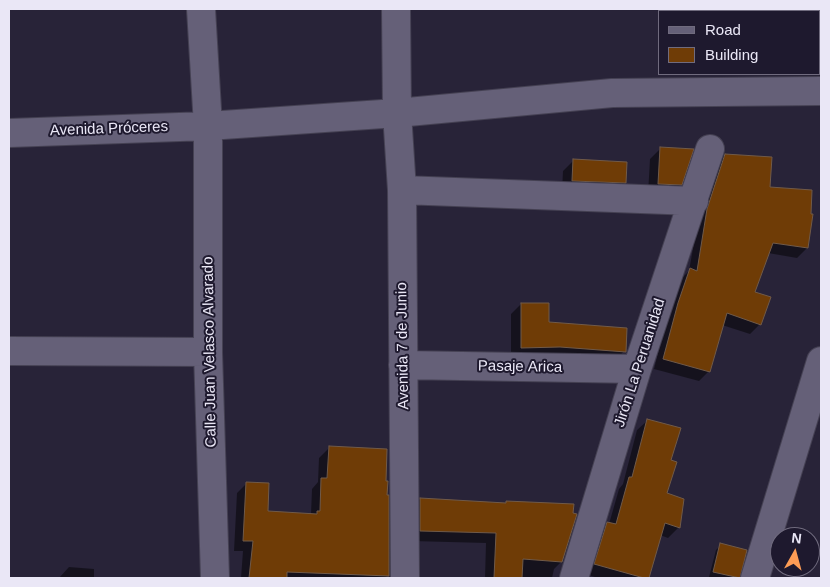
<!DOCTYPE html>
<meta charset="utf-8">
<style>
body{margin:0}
#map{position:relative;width:830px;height:587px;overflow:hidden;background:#282338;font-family:Helvetica,sans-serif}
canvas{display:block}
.frame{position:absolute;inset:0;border:10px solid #eae7f6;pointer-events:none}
.legend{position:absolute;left:658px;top:10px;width:162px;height:65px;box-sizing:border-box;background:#1e192e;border:1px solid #706b7e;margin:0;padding:6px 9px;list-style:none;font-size:15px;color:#eae7f6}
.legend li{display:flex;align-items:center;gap:10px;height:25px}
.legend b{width:25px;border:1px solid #706b7e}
.north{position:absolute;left:770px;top:527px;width:50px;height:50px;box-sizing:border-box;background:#1e192e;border:1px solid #706b7e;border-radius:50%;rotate:7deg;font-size:14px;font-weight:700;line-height:20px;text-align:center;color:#eae7f6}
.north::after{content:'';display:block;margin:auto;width:18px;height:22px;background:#fd9c55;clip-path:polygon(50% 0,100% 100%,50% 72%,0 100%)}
</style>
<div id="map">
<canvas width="830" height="587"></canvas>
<div class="frame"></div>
<ul class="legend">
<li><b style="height:6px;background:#656078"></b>Road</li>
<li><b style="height:14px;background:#6f3c06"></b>Building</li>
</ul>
<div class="north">N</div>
</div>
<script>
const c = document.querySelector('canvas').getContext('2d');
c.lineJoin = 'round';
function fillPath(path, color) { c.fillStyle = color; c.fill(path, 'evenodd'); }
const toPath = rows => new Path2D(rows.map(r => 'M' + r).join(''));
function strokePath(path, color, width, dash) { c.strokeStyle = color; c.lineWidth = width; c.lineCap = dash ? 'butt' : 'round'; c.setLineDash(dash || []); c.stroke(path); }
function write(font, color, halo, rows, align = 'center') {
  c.font = font + ' Helvetica,sans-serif'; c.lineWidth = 4; c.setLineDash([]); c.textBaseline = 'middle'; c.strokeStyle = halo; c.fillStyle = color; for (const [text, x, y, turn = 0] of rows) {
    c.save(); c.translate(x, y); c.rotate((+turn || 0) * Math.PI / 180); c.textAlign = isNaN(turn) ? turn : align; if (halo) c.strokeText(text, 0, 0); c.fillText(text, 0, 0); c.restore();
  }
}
fillPath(toPath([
 [660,149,681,184,670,195,648,194,650,159],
 [725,155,769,188,811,215,807,248,797,258,768,253,753,292,760,324,750,334,722,325,709,371,699,381,654,369,668,314,680,280,689,271,698,220,715,166],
 [574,160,625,182,615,193,562,191,563,171],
 [521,304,547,324,624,351,614,362,511,357,511,314],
 [648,420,669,461,666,494,679,527,668,538,660,535,648,578,598,578,585,574,597,534,609,524,619,489,623,484,637,430],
 [329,448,384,482,388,575,385,578,241,578,243,551,234,551,237,493,247,483,266,512,311,514,312,489,318,482,319,458],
 [420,499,504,504,507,502,561,562,554,569,552,578,485,578,486,543,411,541,411,509],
 [721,545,746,551,739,578,709,577,716,550],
 [69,567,94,569,94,578,59,578]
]), '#0007');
const building = toPath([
 [660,147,694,149,682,185,658,184,660,147],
 [725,154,772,157,770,187,812,190,811,214,813,214,808,248,773,243,755,292,771,297,761,325,727,313,710,372,663,359,678,303,690,268,697,271,707,209,725,154],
 [573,159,627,162,626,183,572,181,573,159],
 [521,303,549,303,549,322,627,328,626,352,560,347,521,348,521,303],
 [647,419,681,428,671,460,677,462,667,493,684,499,680,528,665,523,649,578,644,578,594,564,607,522,616,524,629,477,632,477,647,419],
 [329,446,387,449,386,481,388,481,387,495,389,495,389,576,287,572,287,578,249,578,253,541,243,541,246,482,269,483,268,511,317,514,317,511,320,511,321,478,327,478,329,446],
 [420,498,506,503,506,501,574,504,573,513,577,514,562,562,523,559,522,578,494,578,496,533,420,531,420,498],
 [720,543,747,550,740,578,713,572,720,543]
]);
fillPath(building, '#6f3c06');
strokePath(building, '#705a49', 1);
const street = toPath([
 [201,9,208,126,208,352,215,578],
 [396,9,397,113,402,190,405,578],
 [9,133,208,126,397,113,612,93,821,91],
 [402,190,694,201],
 [9,351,208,352],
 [403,365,637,369],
 [574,578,637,369,710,149],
 [755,578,821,361]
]);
strokePath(street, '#454153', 30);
strokePath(street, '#656078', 28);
write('15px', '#eae7f6', '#1e192e', [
 ["Avenida Próceres",109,129,-2],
 ["Avenida 7 de Junio",403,346,-91],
 ["Calle Juan Velasco Alvarado",210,352,-91],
 ["Jirón La Peruanidad",640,363,-72],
 ["Pasaje Arica",520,367,1]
]);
</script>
